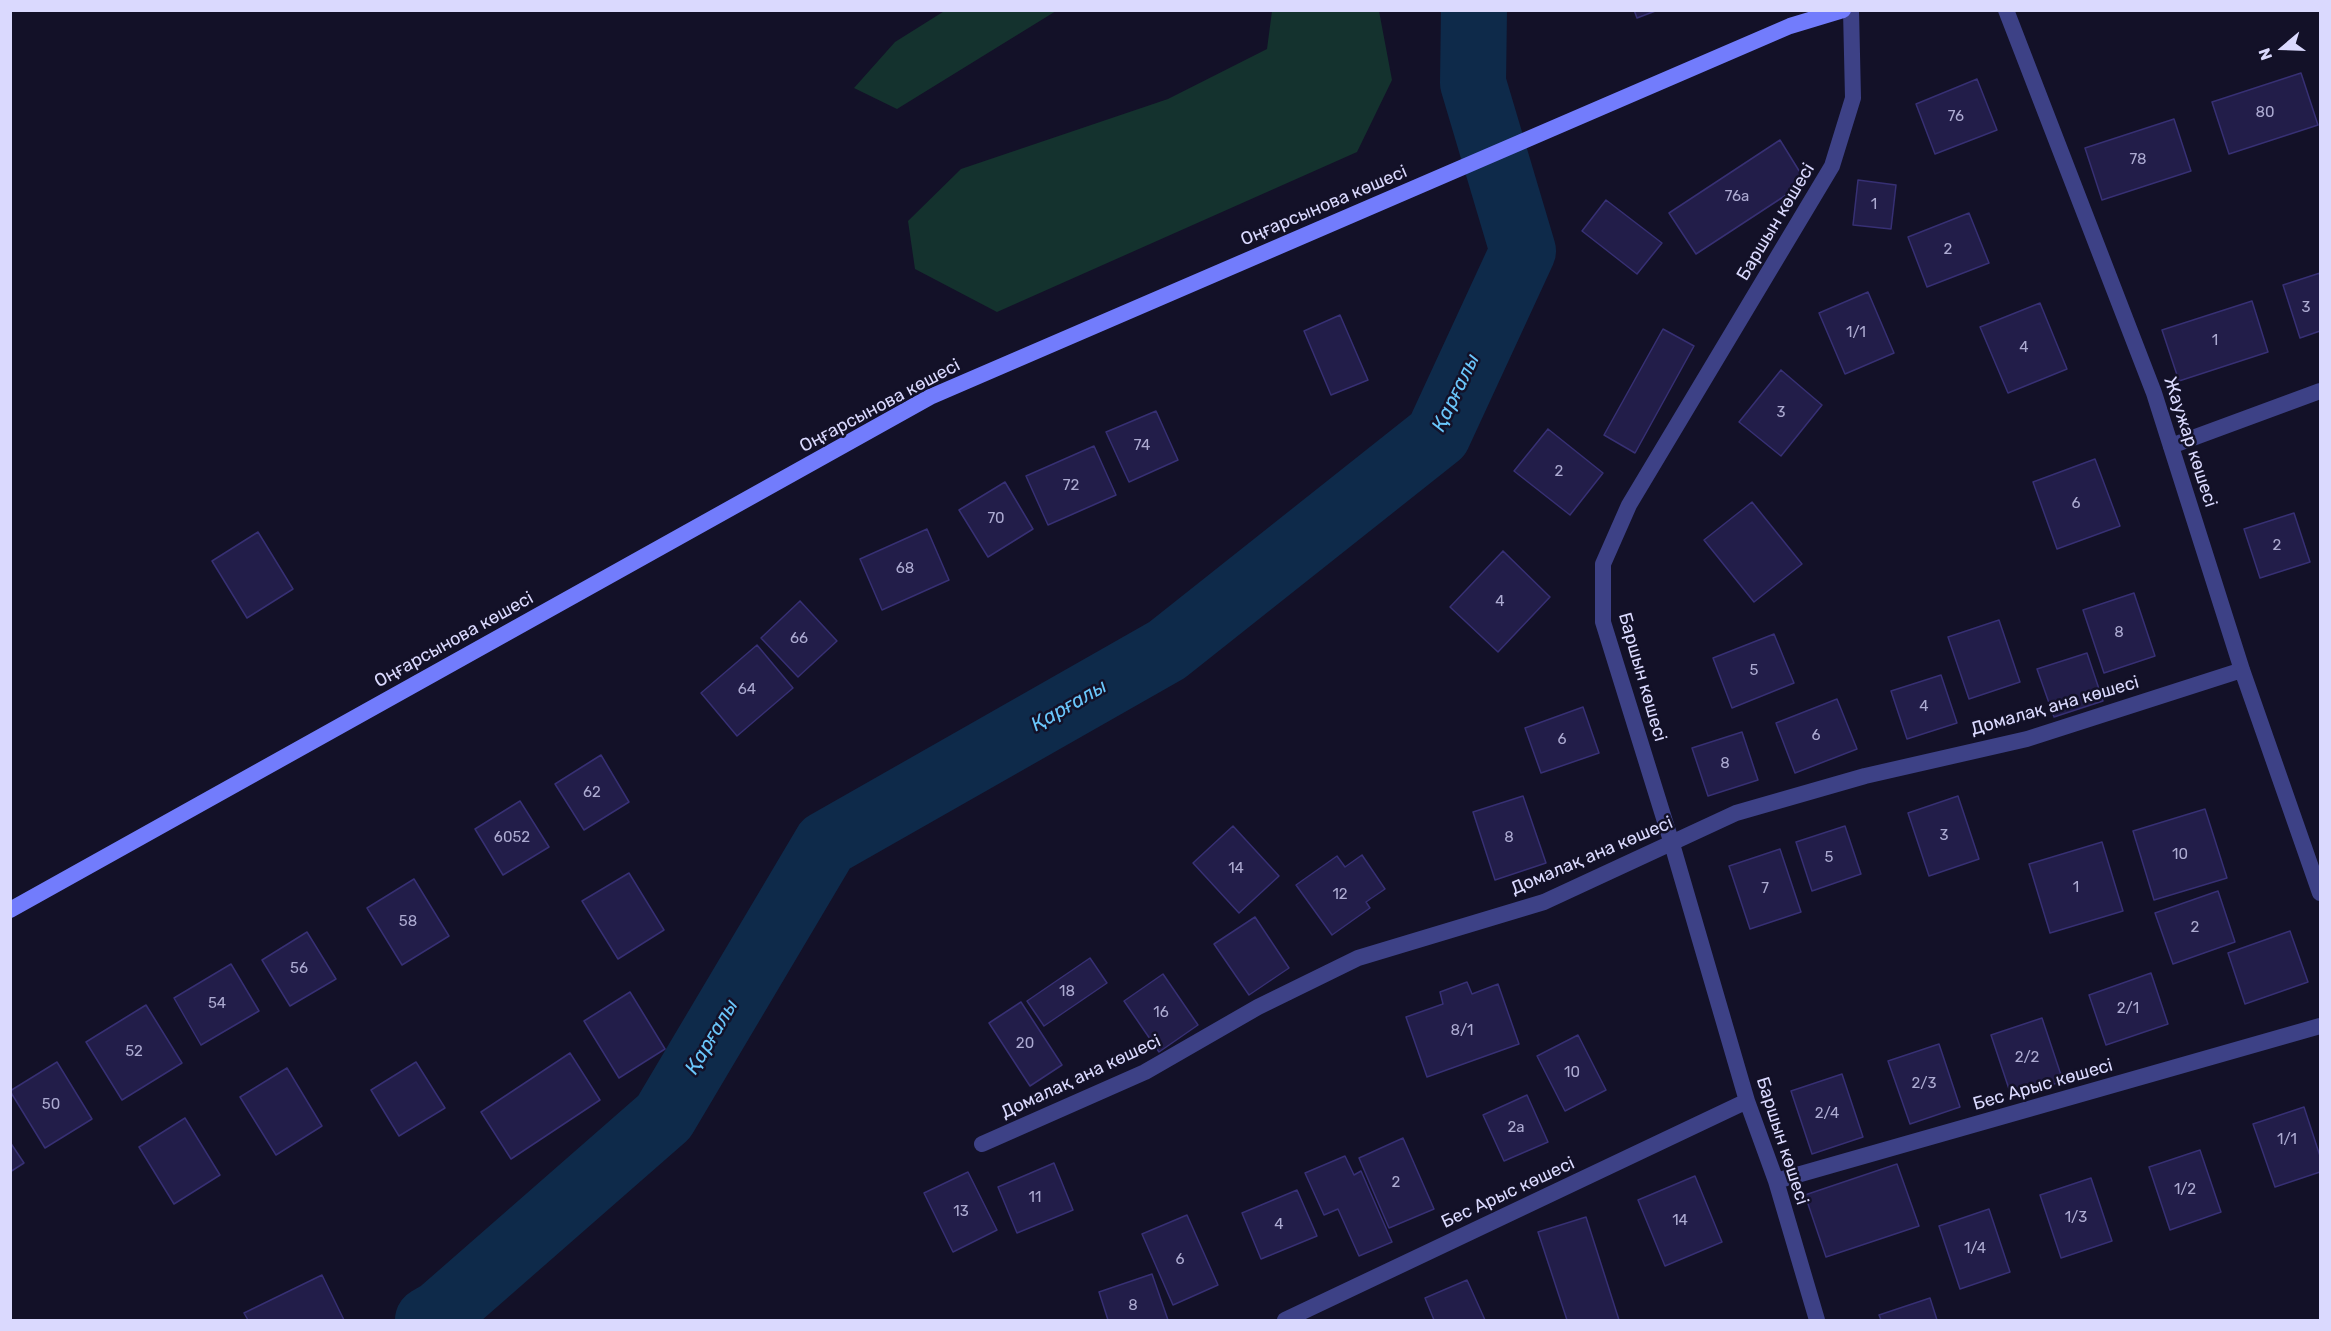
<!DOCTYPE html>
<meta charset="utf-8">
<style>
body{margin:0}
#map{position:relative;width:2331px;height:1331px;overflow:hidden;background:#131128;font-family:Rubik,sans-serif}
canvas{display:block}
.frame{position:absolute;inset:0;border:12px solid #dad9fe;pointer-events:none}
.north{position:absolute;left:2253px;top:18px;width:60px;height:60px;-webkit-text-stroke:4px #131128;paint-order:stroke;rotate:251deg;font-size:16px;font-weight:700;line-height:24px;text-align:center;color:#dad9fe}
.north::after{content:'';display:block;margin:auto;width:21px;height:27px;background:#dad9fe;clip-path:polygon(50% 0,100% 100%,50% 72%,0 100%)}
</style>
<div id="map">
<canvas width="2331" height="1331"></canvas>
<div class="frame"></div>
<div class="north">N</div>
</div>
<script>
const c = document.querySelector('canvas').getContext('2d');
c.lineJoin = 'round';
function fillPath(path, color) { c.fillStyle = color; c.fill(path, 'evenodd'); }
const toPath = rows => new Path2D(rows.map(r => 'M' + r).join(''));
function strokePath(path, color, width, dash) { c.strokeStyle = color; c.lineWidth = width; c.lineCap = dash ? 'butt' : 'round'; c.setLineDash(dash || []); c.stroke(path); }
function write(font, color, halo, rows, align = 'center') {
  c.font = font + ' Rubik,sans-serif'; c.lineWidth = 5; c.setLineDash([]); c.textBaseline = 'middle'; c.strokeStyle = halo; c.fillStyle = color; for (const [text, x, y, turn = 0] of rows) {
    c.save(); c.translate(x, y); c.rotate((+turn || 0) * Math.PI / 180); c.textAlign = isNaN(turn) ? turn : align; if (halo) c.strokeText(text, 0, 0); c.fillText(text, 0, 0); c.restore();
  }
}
fillPath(toPath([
 [946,10,1056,11,897,109,854,88,895,42],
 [1272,11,1379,11,1392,80,1357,152,997,312,915,269,908,221,961,169,1168,99,1267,49]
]), '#14322e');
strokePath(toPath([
 [428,1320,440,1313,664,1117,826,844,1167,650,1438,435,1523,251,1473,83,1474,10]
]), '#0e2a4a', 66);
const building = toPath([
 [1634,10,1658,10,1637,18,1634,10],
 [2301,73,2318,125,2229,154,2212,102,2301,73],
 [1977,79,1997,130,1935,154,1916,104,1977,79],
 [2174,119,2191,171,2102,200,2085,148,2174,119],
 [1780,140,1806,182,1696,254,1669,213,1780,140],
 [1858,180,1896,185,1891,229,1853,225,1858,180],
 [1606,200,1662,243,1637,274,1582,231,1606,200],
 [1969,213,1989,263,1927,287,1908,237,1969,213],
 [2320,273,2320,331,2300,338,2283,285,2320,273],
 [1868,292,1894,353,1845,374,1819,313,1868,292],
 [2252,301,2268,352,2179,381,2162,330,2252,301],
 [2040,303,2067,369,2008,393,1980,327,2040,303],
 [1340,315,1368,380,1331,395,1304,331,1340,315],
 [1663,329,1694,346,1635,453,1604,435,1663,329],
 [1781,370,1822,405,1781,456,1739,422,1781,370],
 [1156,411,1178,460,1129,482,1106,432,1156,411],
 [1548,429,1603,473,1570,515,1514,471,1548,429],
 [1094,446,1116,495,1048,525,1026,476,1094,446],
 [2095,459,2120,526,2057,549,2033,482,2095,459],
 [1005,482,1033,529,988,557,959,510,1005,482],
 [1752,502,1802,564,1754,602,1704,540,1752,502],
 [2294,513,2310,562,2260,578,2244,529,2294,513],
 [927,529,949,580,882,610,860,559,927,529],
 [258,532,293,589,247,618,212,561,258,532],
 [1503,551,1550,597,1498,652,1450,607,1503,551],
 [2134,593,2155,656,2104,673,2083,610,2134,593],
 [800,601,837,641,798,677,761,638,800,601],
 [1999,620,2020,682,1969,699,1948,637,1999,620],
 [1774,634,1794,683,1732,708,1713,658,1774,634],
 [757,645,793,688,737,736,701,693,757,645],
 [2087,653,2103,701,2054,717,2037,669,2087,653],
 [1941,675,1957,723,1907,739,1891,691,1941,675],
 [1837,699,1857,749,1795,773,1776,723,1837,699],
 [1583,707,1599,753,1541,773,1525,728,1583,707],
 [1742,732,1758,780,1708,796,1692,748,1742,732],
 [601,755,629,802,584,830,555,784,601,755],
 [1523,796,1546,863,1495,880,1473,812,1523,796],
 [1958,796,1979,859,1929,876,1908,813,1958,796],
 [520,801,549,847,503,875,475,829,520,801],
 [2205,809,2227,878,2154,900,2133,831,2205,809],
 [1233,826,1279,876,1239,913,1193,863,1233,826],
 [1845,826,1861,874,1812,891,1796,842,1845,826],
 [2102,842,2123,911,2050,933,2029,864,2102,842],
 [1780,849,1801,912,1750,929,1729,866,1780,849],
 [1362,855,1385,889,1366,902,1370,908,1332,935,1296,885,1337,856,1345,867,1362,855],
 [629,873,664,930,618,959,582,901,629,873],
 [414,879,449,936,402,965,367,908,414,879],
 [2218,891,2235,942,2173,964,2155,913,2218,891],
 [1255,917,1289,968,1249,995,1214,944,1255,917],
 [2290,931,2308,982,2245,1004,2228,953,2290,931],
 [307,932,336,979,290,1006,262,960,307,932],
 [1090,958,1107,983,1044,1026,1027,1001,1090,958],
 [231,964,259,1011,201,1045,174,998,231,964],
 [2151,973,2168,1024,2106,1045,2089,995,2151,973],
 [1163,974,1198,1025,1159,1052,1124,1001,1163,974],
 [1467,982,1472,994,1498,984,1519,1044,1427,1077,1406,1017,1443,1004,1440,992,1467,982],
 [630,992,665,1049,619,1078,584,1021,630,992],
 [1021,1002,1062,1065,1030,1086,989,1023,1021,1002],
 [146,1005,182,1063,122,1100,86,1042,146,1005],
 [2042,1018,2063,1081,2012,1098,1991,1035,2042,1018],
 [1578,1035,1606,1090,1565,1111,1537,1056,1578,1035],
 [1939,1044,1960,1107,1910,1124,1888,1061,1939,1044],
 [570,1053,600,1100,511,1159,481,1112,570,1053],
 [57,1062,92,1119,45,1148,10,1091,57,1062],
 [416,1062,445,1108,399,1136,371,1090,416,1062],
 [287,1068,322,1126,276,1155,240,1097,287,1068],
 [1842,1074,1863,1137,1812,1154,1791,1091,1842,1074],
 [1527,1095,1548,1142,1504,1161,1483,1115,1527,1095],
 [2304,1107,2320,1156,2320,1172,2275,1187,2253,1124,2304,1107],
 [185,1118,220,1175,174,1204,139,1147,185,1118],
 [1403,1138,1434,1209,1389,1228,1359,1158,1403,1138],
 [10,1142,24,1163,10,1172,10,1142],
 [2200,1150,2221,1212,2170,1230,2149,1167,2200,1150],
 [1345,1156,1354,1175,1361,1171,1392,1242,1359,1256,1338,1209,1324,1215,1305,1173,1345,1156],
 [1054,1163,1073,1210,1017,1233,998,1187,1054,1163],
 [1897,1164,1919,1226,1826,1257,1805,1195,1897,1164],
 [968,1172,997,1230,953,1252,924,1193,968,1172],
 [1695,1176,1722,1242,1665,1266,1638,1200,1695,1176],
 [2091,1178,2112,1241,2061,1258,2040,1195,2091,1178],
 [1297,1190,1317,1236,1261,1259,1242,1213,1297,1190],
 [1989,1209,2010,1272,1960,1289,1939,1226,1989,1209],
 [1187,1215,1218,1285,1173,1305,1142,1234,1187,1215],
 [1586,1217,1619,1320,1567,1320,1538,1232,1586,1217],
 [1152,1274,1168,1320,1108,1320,1099,1292,1152,1274],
 [322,1275,344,1320,248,1320,244,1313,322,1275],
 [1467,1280,1485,1320,1434,1320,1425,1298,1467,1280],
 [1930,1298,1937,1320,1881,1320,1879,1315,1930,1298]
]);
fillPath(building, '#221d49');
strokePath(building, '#373074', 1.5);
strokePath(toPath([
 [2171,446,2320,391]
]), '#3d4186', 16);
strokePath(toPath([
 [2006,10,2154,393,2242,670,2320,893],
 [982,1144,1145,1072,1258,1007,1358,958,1544,902,1736,813,1865,776,2027,739,2242,670],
 [1776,1181,2320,1026],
 [1285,1320,1747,1101],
 [1817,1320,1776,1181,1747,1101,1672,844,1603,622,1603,564,1629,505,1832,166,1853,98,1851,10]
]), '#3d4186', 16);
strokePath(toPath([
 [10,910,930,397,1790,26,1843,10]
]), '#727cfc', 16);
write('15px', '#acaad1', null, [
 ["80",2265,113],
 ["76",1956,117],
 ["78",2138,160],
 ["76а",1737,197],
 ["1",1874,205],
 ["2",1948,250],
 ["3",2306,308],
 ["1/1",1856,333],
 ["1",2215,341],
 ["4",2024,348],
 ["3",1781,413],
 ["74",1142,446],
 ["2",1559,472],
 ["72",1071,486],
 ["6",2076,504],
 ["70",996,519],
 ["2",2277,546],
 ["68",905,569],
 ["4",1500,602],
 ["8",2119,633],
 ["66",799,639],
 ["5",1754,671],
 ["64",747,690],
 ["4",1924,707],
 ["6",1816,736],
 ["6",1562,740],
 ["8",1725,764],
 ["62",592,793],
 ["3",1944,836],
 ["6052",512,838],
 ["8",1509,838],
 ["10",2180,855],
 ["5",1829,858],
 ["14",1236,869],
 ["1",2076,888],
 ["7",1765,889],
 ["12",1340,895],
 ["58",408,922],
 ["2",2195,928],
 ["56",299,969],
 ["18",1067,992],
 ["54",217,1004],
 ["2/1",2128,1009],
 ["16",1161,1013],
 ["8/1",1462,1031],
 ["20",1025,1044],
 ["52",134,1052],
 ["2/2",2027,1058],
 ["10",1572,1073],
 ["2/3",1924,1084],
 ["50",51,1105],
 ["2/4",1827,1114],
 ["2а",1516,1128],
 ["1/1",2287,1140],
 ["2",1396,1183],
 ["1/2",2185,1190],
 ["11",1035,1198],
 ["13",961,1212],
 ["1/3",2076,1218],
 ["14",1680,1221],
 ["4",1279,1225],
 ["1/4",1975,1249],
 ["6",1180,1260],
 ["8",1133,1306]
]);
write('18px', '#dad9fe', '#131128', [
 ["Оңғарсынова көшесі",1324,206,-23],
 ["Баршын көшесі",1776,222,-59],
 ["Оңғарсынова көшесі",880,406,-28],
 ["Жаужар көшесі",2190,442,72],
 ["Оңғарсынова көшесі",454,640,-29],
 ["Баршын көшесі",1642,677,74],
 ["Домалақ ана көшесі",2055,706,-16],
 ["Домалақ ана көшесі",1592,856,-23],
 ["Домалақ ана көшесі",1081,1077,-25],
 ["Бес Арыс көшесі",2043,1085,-16],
 ["Баршын көшесі",1782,1141,72],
 ["Бес Арыс көшесі",1508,1193,-25]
]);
write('italic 20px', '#6ac6fb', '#131128', [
 ["Қарғалы",1456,393,-64],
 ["Қарғалы",1069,706,-30],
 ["Қарғалы",712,1037,-59]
]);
</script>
